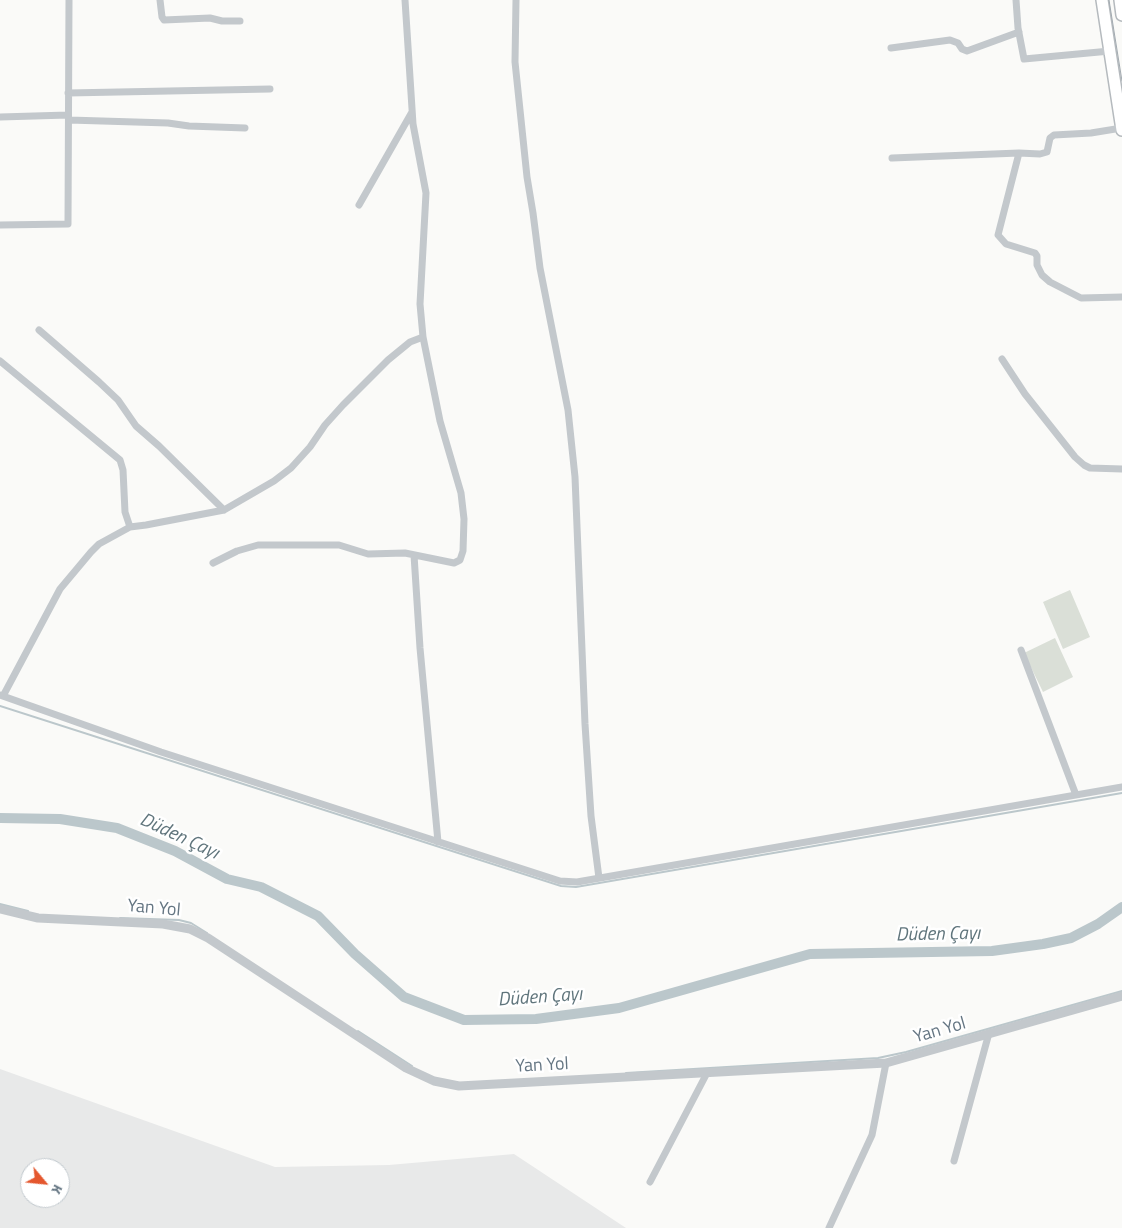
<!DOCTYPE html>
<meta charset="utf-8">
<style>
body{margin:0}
#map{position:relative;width:1122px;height:1228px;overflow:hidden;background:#fafaf8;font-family:"Titillium Web",sans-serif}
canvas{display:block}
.north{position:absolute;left:20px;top:1158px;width:50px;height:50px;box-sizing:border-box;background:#fff;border:1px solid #c1c8cd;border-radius:50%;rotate:118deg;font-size:14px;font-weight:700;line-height:20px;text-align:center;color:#657683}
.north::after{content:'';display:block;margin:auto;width:18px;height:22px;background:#e4572e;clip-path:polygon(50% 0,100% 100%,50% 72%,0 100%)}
</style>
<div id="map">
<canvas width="1122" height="1228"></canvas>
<div class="north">K</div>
</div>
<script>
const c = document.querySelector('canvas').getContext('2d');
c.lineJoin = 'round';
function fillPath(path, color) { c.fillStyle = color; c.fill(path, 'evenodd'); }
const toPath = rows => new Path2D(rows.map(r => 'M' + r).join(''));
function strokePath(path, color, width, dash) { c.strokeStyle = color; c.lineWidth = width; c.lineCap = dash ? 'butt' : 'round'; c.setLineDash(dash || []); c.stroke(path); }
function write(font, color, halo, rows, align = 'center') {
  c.font = font + ' "Titillium Web",sans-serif'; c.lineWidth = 5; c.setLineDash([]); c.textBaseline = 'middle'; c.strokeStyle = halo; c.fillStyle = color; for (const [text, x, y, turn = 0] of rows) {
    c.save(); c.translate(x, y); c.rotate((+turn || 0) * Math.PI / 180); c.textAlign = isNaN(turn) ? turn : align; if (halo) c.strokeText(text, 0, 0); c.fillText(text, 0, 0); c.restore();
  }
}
fillPath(toPath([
 [0,1069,275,1167,389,1165,514,1154,626,1228,0,1228],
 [30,1168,60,1168,60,1198,30,1198]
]), '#e8e9e9');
fillPath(toPath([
 [1070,590,1090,637,1063,649,1043,602],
 [1055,638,1073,677,1043,692,1024,653]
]), '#dadfd7');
strokePath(toPath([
 [0,706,561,886,576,887,1122,793],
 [0,904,28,911],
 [120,918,179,920,191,923,207,933],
 [358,1031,412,1066],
 [626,1073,878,1058,906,1052,1122,991]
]), '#bbc7cb', 2);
strokePath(toPath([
 [0,818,60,819,117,828,175,851,227,879,261,887,318,916,355,954,404,997,464,1020,536,1019,619,1008,810,954,992,951,1043,944,1071,938,1098,924,1122,907]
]), '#bbc7cb', 10);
const primary = toPath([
 [1102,0,1122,130],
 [1120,0,1122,15]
]);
strokePath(primary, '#b5babe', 14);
strokePath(toPath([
 [160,0,162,17,164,20,210,18,222,21,240,21],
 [516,0,515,62,527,177,533,213,540,268,568,410,575,477,585,724,591,816,599,878],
 [1016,0,1018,28,1024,59,1110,51],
 [891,48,950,40,958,43,962,49,967,51,1019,32],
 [68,93,270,89],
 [0,117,68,115],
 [69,120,168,123,189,126,245,128],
 [1122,128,1091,133,1054,135,1050,138,1047,152,1040,154,1019,153,998,235,1006,244,1035,253,1037,256,1037,265,1042,275,1050,282,1081,298,1122,297],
 [892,158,1019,153],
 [359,205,412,112],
 [0,225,68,224,69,0],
 [39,330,99,382,118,400,136,426,159,446,224,510],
 [1002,359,1025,394,1075,457,1084,465,1090,468,1122,469],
 [0,361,120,460,123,470,125,512,130,527],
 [414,555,420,648,438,842],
 [213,563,237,551,258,545,339,545,368,554,405,553,454,563,460,560,463,551,464,519,461,493,440,421,423,337,420,304,426,193,413,124,405,0],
 [1021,650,1076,795],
 [0,695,161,752,560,881,577,882,1122,787],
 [3,696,60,589,91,552,99,544,130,527,146,525,224,510,274,481,291,468,310,447,325,425,343,405,388,360,410,342,423,337],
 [954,1161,989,1033],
 [650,1182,707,1073],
 [829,1228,872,1135,886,1063]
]), '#c3c8cc', 7);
strokePath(toPath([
 [0,909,38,918,163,924,190,929,208,938,406,1068,434,1081,459,1086,886,1063,1122,996]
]), '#c3c8cc', 9);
strokePath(primary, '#fff', 11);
strokePath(toPath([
 [1109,0,1122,81]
]), '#a2aab0', 1);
write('18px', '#657683', '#fff', [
 ["Yan Yol",154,909,5],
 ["Yan Yol",940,1031,-16],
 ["Yan Yol",542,1066,-3]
]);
write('italic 19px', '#60757c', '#fff', [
 ["Düden Çayı",179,837,25],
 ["Düden Çayı",938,935,-1],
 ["Düden Çayı",540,998,-4]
]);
</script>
